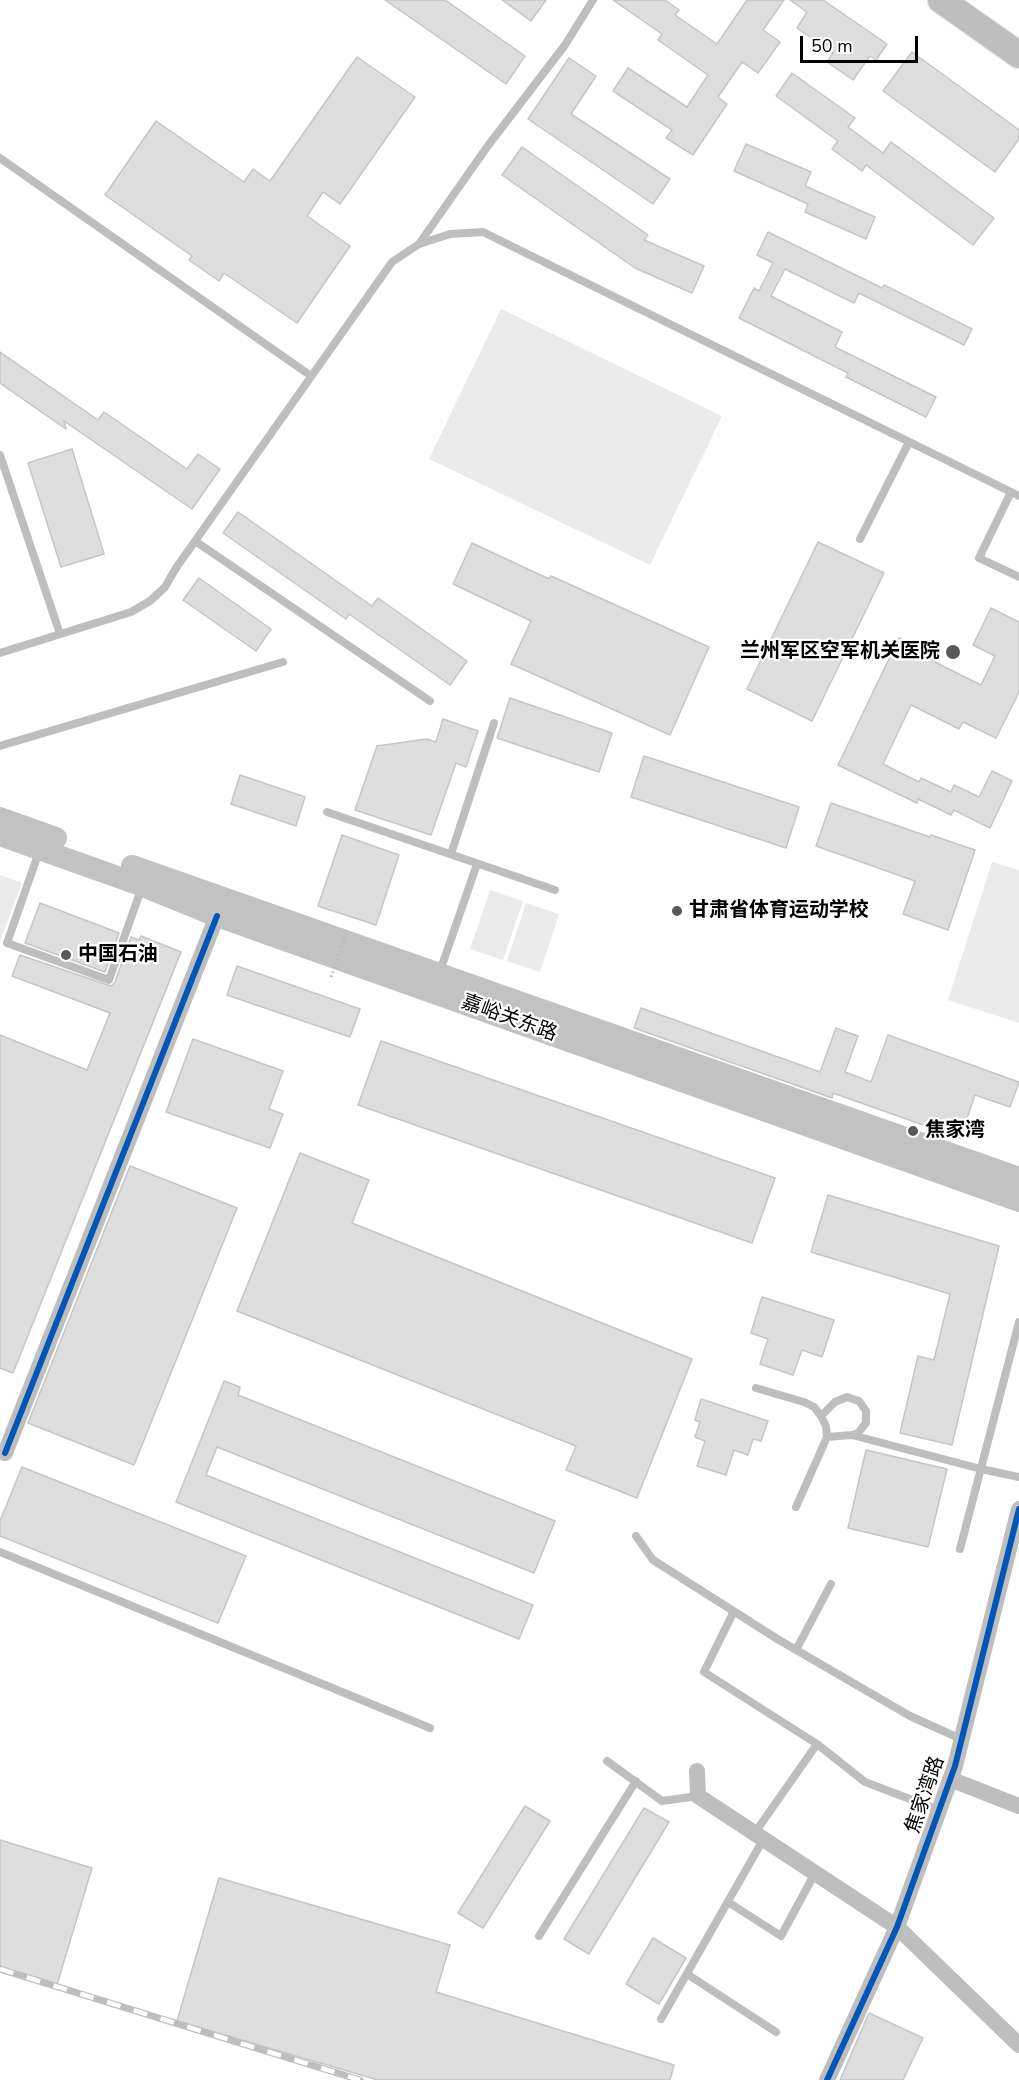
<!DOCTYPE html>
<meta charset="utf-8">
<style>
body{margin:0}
#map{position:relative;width:1019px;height:2080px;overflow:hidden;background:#fff;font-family:"Nunito Sans",sans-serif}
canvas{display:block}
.scale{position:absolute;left:800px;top:36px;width:118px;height:27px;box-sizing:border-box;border:3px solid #000;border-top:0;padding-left:8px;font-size:18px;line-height:21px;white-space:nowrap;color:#000;-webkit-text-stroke:4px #fff;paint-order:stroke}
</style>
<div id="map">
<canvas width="1019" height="2080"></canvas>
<div class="scale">50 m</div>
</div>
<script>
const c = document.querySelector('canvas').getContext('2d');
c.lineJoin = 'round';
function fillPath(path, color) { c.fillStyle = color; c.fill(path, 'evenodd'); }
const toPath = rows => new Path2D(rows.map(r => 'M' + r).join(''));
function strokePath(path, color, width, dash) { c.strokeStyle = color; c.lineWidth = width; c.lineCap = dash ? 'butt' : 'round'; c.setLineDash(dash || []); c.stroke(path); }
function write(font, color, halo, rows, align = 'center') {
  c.font = font + ' "Nunito Sans","Noto Sans SC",sans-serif'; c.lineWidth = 4.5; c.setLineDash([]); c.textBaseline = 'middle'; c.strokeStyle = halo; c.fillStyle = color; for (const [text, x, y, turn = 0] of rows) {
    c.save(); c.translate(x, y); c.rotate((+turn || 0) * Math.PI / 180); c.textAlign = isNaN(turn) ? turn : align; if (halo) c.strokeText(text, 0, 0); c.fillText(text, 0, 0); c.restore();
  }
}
fillPath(toPath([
 [501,309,722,416,650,565,429,459],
 [992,862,1019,870,1019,1023,948,1000],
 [0,875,22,883,0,941],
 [490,890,523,901,503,960,470,949],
 [526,903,559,914,540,972,507,961]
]), '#ebebeb');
const building = toPath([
 [385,0,445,0,525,56,506,84,385,0],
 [502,0,546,0,531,21,502,0],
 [613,0,665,0,679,10,675,15,717,44,747,0,784,0,763,30,780,42,758,73,742,62,718,97,727,104,693,155,666,138,672,130,613,91,628,68,687,107,708,75,658,40,662,34,613,0],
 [790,0,823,0,887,44,876,60,870,56,853,80,827,62,833,53,797,28,807,12,790,0],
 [912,52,1019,130,1019,139,995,172,883,91,912,52],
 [357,57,415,97,340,204,323,192,307,216,350,246,297,323,224,273,219,281,189,260,192,256,105,195,156,121,244,182,253,169,270,181,357,57],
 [569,58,596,76,571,114,670,179,653,204,528,119,569,58],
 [792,73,855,118,848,127,883,153,891,142,994,218,973,245,866,165,862,171,832,149,838,141,776,96,792,73],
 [746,144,811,172,805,186,875,217,866,239,805,212,808,204,734,171,746,144],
 [522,147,648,235,644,240,704,266,692,293,635,268,502,175,522,147],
 [768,232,882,288,884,285,972,329,964,345,859,293,854,303,785,269,771,296,842,332,835,347,936,397,926,417,846,377,848,373,739,318,754,288,759,291,773,263,757,255,768,232],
 [0,352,98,420,104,412,187,469,198,454,220,469,192,509,64,421,66,429,0,383,0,352],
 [72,449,104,554,61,567,28,463,72,449],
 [238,512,372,606,378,598,467,661,450,685,349,614,346,619,223,533,238,512],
 [818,542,884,573,812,721,747,689,818,542],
 [472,543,549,579,551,576,709,647,670,735,511,664,531,621,453,584,472,543],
 [199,578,271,629,256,651,183,600,199,578],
 [991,608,1019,622,1019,692,996,738,963,722,959,729,911,705,883,764,919,782,921,778,951,792,954,785,979,797,992,771,1012,781,990,828,954,810,951,815,918,799,917,803,838,765,899,638,935,656,933,661,981,685,995,656,973,645,991,608],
 [510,698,612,733,599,772,497,738,510,698],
 [443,719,478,731,466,767,456,763,431,835,355,810,377,746,426,739,436,742,443,719],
 [644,756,799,807,786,848,631,797,644,756],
 [240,775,305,797,296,826,231,804,240,775],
 [831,803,930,837,931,835,975,850,948,930,903,914,915,881,816,846,831,803],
 [342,835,399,855,376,925,318,906,342,835],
 [40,903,119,933,105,972,25,943,40,903],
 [141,936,181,952,13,1373,0,1368,0,1035,87,1070,110,1013,12,976,20,955,111,986,115,982,131,937,139,940,141,936],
 [237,966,360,1009,350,1037,227,995,237,966],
 [641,1008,820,1072,836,1028,858,1036,845,1072,871,1082,888,1035,1019,1082,1010,1107,975,1095,960,1138,833,1093,832,1098,634,1028,641,1008],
 [193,1039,283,1071,269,1109,283,1114,270,1148,166,1112,193,1039],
 [381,1041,775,1178,752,1243,358,1105,381,1041],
 [300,1153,369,1180,352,1223,692,1359,637,1498,566,1470,576,1446,237,1311,300,1153],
 [130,1166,237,1208,134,1465,28,1423,130,1166],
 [828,1195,999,1246,952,1445,900,1433,918,1356,934,1360,950,1294,811,1252,828,1195],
 [762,1297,834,1320,822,1357,802,1350,793,1375,760,1364,768,1339,751,1333,762,1297],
 [224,1381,240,1387,238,1395,555,1521,534,1573,217,1447,206,1475,533,1605,519,1639,176,1502,224,1381],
 [701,1399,768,1421,761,1441,753,1439,748,1455,734,1450,726,1475,697,1466,705,1441,695,1437,700,1422,695,1420,701,1399],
 [866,1450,947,1469,928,1547,848,1528,866,1450],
 [22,1467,246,1556,218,1623,0,1536,0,1521,22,1467],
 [525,1806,550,1821,483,1928,458,1913,525,1806],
 [644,1808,669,1822,589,1954,564,1939,644,1808],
 [0,1840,92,1868,56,1988,0,1971,0,1840],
 [219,1878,450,1945,436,1992,674,2065,670,2080,378,2080,177,2021,219,1878],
 [653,1938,686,1958,659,2004,626,1984,653,1938],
 [869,2013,923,2038,903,2080,840,2080,869,2013]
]);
fillPath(building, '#dedede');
strokePath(building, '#c6c6c6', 1.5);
const primary = toPath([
 [941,0,1019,55]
]);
strokePath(primary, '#dbdbdb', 28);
strokePath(toPath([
 [0,158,311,376],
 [419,244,487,147,565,45,593,0],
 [0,455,60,634],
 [1011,492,979,558,1019,577],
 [860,539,909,442],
 [195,541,430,701],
 [0,653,131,612,150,601,165,587,176,568,392,262,419,244,450,234,483,232,1019,496],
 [0,746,283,662],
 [327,812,555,890],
 [40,849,7,943,109,980,142,887],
 [451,854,494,723],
 [439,974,477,864],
 [756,1388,804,1402,814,1407,821,1416,826,1426,827,1437,796,1507],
 [821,1416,835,1402,847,1397,859,1401,866,1411,866,1423,858,1433,852,1435,827,1437],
 [852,1435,981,1469,1019,1477],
 [636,1536,653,1560,779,1640,910,1716,961,1739],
 [960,1549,1019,1322],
 [0,1552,430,1728],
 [734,1611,704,1672,817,1744,865,1782,939,1810],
 [796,1650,831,1584],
 [607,1761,662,1801,698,1796],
 [754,1834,817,1744],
 [728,1902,781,1936,815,1873],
 [539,1936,636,1781],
 [687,1974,776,2032],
 [661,2019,763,1840]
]), '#bebebe', 8);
strokePath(toPath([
 [5,1453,217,916],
 [697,1771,698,1796,897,1927,1019,2045],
 [950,1779,1019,1806],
 [827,2080,897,1927,955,1766,1019,1509]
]), '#bebebe', 16);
strokePath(toPath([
 [0,818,56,838],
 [0,835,143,886,217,916,1019,1201],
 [132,866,1019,1178]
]), '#c2c2c2', 22);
strokePath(primary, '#bebebe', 26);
const rail = toPath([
 [0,1969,360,2080]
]);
strokePath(rail, '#bebebe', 7);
strokePath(rail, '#fff', 4.5, [14]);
strokePath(toPath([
 [331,977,347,931]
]), '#b9b9b9', 3, [1.5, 3]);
strokePath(toPath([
 [5,1453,217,916],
 [827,2080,897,1927,955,1766,1019,1509]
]), '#0057b8', 6);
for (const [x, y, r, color] of [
 [953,652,8,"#595959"],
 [677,911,6,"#595959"],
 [66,955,6,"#595959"],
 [913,1131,6,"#595959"]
]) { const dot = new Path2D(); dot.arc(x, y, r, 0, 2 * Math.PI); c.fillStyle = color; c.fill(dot); strokePath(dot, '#fff', 2); }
write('bold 20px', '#000', '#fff', [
 ["兰州军区空军机关医院",940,652,"right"],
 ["甘肃省体育运动学校",689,911],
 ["中国石油",78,955],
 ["焦家湾",925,1131]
], 'left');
write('20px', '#000', '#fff', [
 ["嘉峪关东路",509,1019,20],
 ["焦家湾路",926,1795,-71]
]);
</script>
